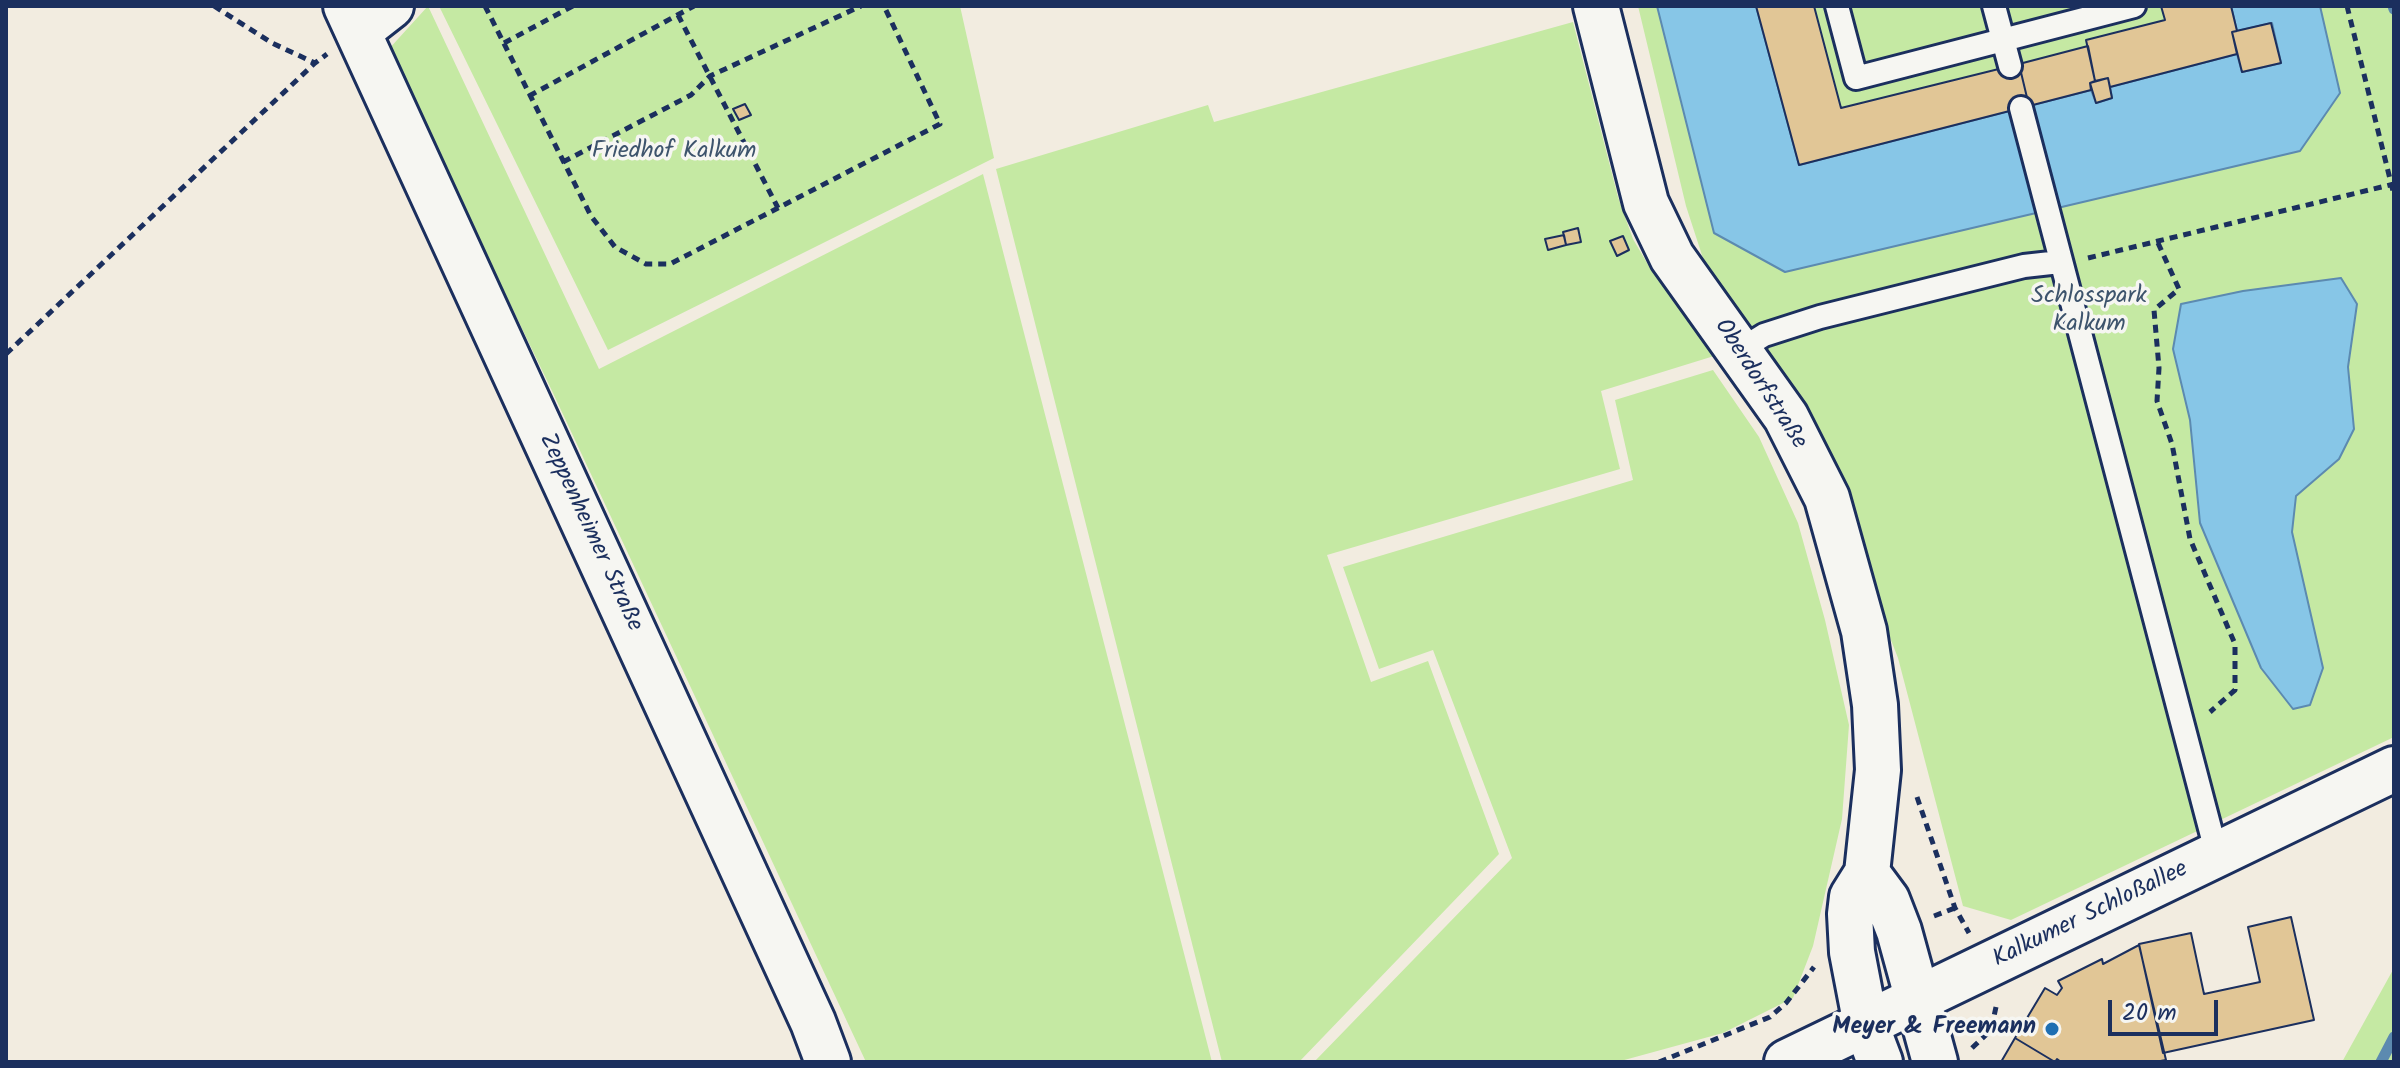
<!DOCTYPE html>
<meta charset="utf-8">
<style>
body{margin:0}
#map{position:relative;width:2400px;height:1068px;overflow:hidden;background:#f2ece0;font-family:Kalam,sans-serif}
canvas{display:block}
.frame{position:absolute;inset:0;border:8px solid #1b2f5e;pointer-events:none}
.scale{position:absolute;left:2108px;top:1000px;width:110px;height:36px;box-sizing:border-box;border:4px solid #1b2f5e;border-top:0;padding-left:10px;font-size:24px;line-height:28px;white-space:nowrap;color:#1b2f5e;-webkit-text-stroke:6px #f6f6f2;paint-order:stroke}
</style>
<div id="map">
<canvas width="2400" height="1068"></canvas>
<div class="frame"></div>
<div class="scale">20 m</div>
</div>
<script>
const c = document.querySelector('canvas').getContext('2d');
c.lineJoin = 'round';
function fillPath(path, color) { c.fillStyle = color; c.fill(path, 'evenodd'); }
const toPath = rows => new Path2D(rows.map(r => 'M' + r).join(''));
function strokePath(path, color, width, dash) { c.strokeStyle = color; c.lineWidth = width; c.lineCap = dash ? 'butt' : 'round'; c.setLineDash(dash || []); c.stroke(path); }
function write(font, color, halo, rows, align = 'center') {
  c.font = font + ' Kalam,sans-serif'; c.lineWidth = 7; c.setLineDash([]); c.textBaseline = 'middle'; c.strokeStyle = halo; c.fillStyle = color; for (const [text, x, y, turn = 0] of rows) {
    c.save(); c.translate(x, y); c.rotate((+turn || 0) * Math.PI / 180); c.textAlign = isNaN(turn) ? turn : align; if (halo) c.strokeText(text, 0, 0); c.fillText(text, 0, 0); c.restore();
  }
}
fillPath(toPath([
 [428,6,599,369,983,174,1212,1062,866,1062,553,393,388,50],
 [439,6,960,6,994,158,608,350],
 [1638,6,2394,6,2394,737,2011,920,1963,906,1898,658,1797,401,1711,283,1686,206],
 [1573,22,1618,197,1633,239,1650,268,1714,356,1601,391,1620,469,1327,555,1371,682,1428,661,1499,854,1299,1062,1222,1062,996,169,1208,105,1214,122],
 [1713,370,1759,437,1798,523,1825,620,1849,725,1842,819,1813,946,1793,998,1723,1033,1617,1062,1314,1062,1512,858,1433,650,1379,669,1343,567,1633,480,1615,400],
 [2394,968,2394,1062,2342,1062]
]), '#c5e9a3');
const water = toPath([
 [1657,6,1756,6,1799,165,2091,90,2096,103,2112,98,2110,87,2237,54,2242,72,2281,63,2272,23,2237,31,2231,6,2320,6,2340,93,2300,151,1785,272,1714,233,1657,6],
 [2341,278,2357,304,2348,367,2354,429,2339,459,2296,496,2292,532,2323,668,2310,705,2293,709,2261,668,2200,523,2190,420,2173,349,2181,304,2243,291,2341,278]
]);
fillPath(water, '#87c6e7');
strokePath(water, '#5c8ab0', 2);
strokePath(toPath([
 [2393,6,2394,9],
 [2381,1062,2394,1037]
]), '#5c8ab0', 11);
const building = toPath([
 [1756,6,1814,6,1841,108,2019,64,2029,106,1799,165,1756,6],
 [2161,6,2231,6,2237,31,2232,32,2237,54,2110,87,2108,78,2095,81,2086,40,2165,20,2161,6],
 [2271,23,2281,63,2242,72,2232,32,2271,23],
 [2088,46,2095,81,2090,83,2091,90,2029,106,2019,64,2088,46],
 [2108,78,2112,98,2096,103,2090,83,2108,78],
 [745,104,751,115,739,120,733,109,745,104],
 [1578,228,1581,242,1566,245,1563,232,1578,228],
 [1564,235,1566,245,1548,250,1545,239,1564,235],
 [1623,236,1629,250,1617,256,1610,241,1623,236],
 [2291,917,2314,1020,2163,1053,2139,944,2191,933,2204,994,2260,982,2248,927,2291,917],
 [2139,945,2166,1060,2155,1062,2061,1062,2057,1059,2055,1062,2015,1038,2045,988,2057,995,2062,988,2058,981,2102,959,2103,964,2139,945],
 [2015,1038,2055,1062,2001,1062,2015,1038]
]);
fillPath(building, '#e1c696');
strokePath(building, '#1b2f5e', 2);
const service = toPath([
 [1837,6,1856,78,2134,6],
 [1994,6,2010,66],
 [2021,108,2217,855],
 [1740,350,1764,335,1820,317,2024,266,2060,262]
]);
const minor = toPath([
 [346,6,813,1022,828,1062],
 [1596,6,1646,203,1672,257,1786,417,1827,498,1864,631,1875,705,1878,770,1867,873,1852,897,1850,914,1852,952,1866,1025,1880,1062],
 [359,31,391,6],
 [1867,873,1887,900,1899,931,1935,1062]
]);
const secondary = toPath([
 [1787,1062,2394,769]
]);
strokePath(service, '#1b2f5e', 28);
strokePath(minor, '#1b2f5e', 50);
strokePath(secondary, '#1b2f5e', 50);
strokePath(toPath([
 [214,6,272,43,315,63,327,54],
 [485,6,591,216,615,247,646,264,670,264,940,124,884,6],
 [2347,6,2394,195],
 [678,15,778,208],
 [504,43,573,6],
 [529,96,694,6],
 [563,162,691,95,710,76,861,6],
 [2158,243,2179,289,2154,310,2159,368,2157,401,2172,444,2190,539,2235,644,2235,690,2210,712],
 [2088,258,2394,184],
 [6,354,315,63],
 [1917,797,1955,908,1969,933],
 [1934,916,1955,908],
 [1972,1048,1991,1030,1996,1007],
 [1659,1062,1770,1017,1786,1003,1814,967]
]), '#1b2f5e', 5, [8, 6]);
strokePath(service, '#f6f6f2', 22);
strokePath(minor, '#f6f6f2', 44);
strokePath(secondary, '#f6f6f2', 44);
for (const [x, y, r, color] of [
 [2052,1029,8,"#1f6fb2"]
]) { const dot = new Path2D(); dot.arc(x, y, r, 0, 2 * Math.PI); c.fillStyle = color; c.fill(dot); strokePath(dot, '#f6f6f2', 3); }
write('24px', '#3d546c', '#f6f6f2', [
 ["Friedhof Kalkum",674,153],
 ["Schlosspark",2089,298],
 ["Kalkum",2089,326]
]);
write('24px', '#1b2f5e', '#f6f6f2', [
 ["Oberdorfstraße",1759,385,57],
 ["Zeppenheimer Straße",589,533,65],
 ["Kalkumer Schloßallee",2091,916,-26]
]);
write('bold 24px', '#1b2f5e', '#f6f6f2', [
 ["Meyer & Freemann",2036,1029]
], 'right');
</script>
